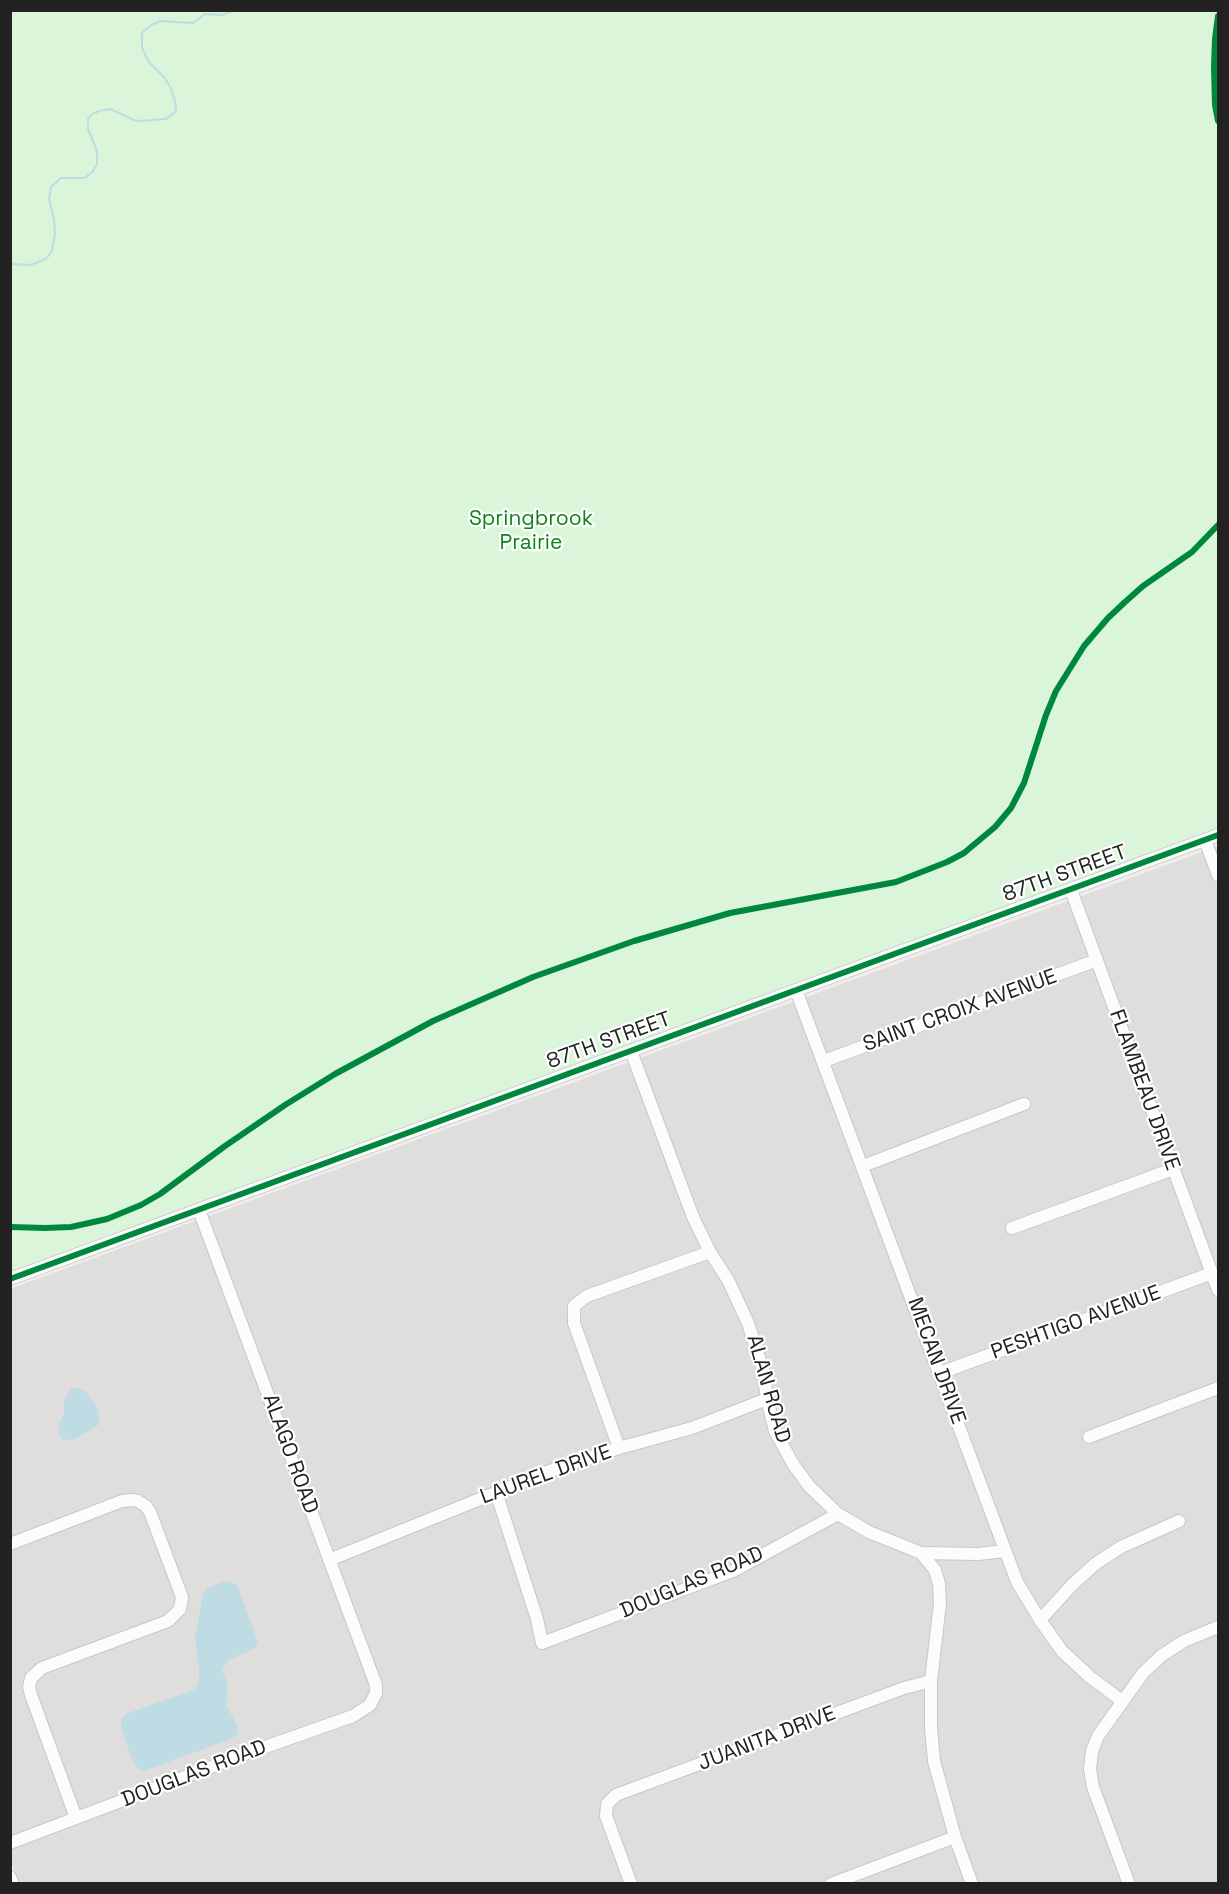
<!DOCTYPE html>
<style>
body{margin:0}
#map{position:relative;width:1229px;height:1894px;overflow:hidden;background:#f0eeeb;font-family:"Space Grotesk",sans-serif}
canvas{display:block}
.frame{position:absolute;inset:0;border:12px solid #222;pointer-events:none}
</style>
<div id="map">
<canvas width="1229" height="1894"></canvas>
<div class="frame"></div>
</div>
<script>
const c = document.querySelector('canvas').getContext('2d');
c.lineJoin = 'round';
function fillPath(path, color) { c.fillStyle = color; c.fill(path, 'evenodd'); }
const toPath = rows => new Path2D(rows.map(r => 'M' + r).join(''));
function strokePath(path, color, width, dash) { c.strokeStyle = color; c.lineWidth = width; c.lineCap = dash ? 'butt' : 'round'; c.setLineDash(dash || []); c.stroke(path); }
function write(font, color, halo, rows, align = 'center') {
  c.font = font + ' "Space Grotesk",sans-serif'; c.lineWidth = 4.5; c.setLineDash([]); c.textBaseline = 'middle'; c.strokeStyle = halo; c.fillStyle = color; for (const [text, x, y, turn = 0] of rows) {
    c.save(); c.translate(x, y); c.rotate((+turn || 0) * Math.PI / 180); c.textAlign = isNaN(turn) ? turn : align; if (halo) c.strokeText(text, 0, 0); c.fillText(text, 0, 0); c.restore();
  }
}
fillPath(toPath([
 [1218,846,1218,1883,19,1883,10,1858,10,1289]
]), '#dfdedc');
fillPath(toPath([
 [11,11,1218,11,1218,833,11,1273]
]), '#daf5da');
fillPath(toPath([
 [79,1388,84,1390,96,1405,100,1422,97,1426,77,1438,68,1440,62,1439,58,1432,58,1427,64,1413,64,1400,71,1389],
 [226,1581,235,1584,239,1589,258,1643,255,1648,229,1660,222,1669,228,1686,226,1705,237,1725,238,1734,231,1739,146,1770,140,1770,133,1762,121,1728,122,1718,128,1713,192,1691,198,1685,199,1670,195,1639,203,1594,208,1588]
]), '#bfdbe3');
strokePath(toPath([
 [10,264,30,265,46,259,52,251,55,233,54,219,49,199,51,187,61,178,85,178,93,171,97,164,97,151,88,129,88,119,91,115,99,111,110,109,134,120,139,121,166,119,176,111,175,101,170,87,164,77,149,62,142,48,142,33,151,25,160,21,193,23,205,14,223,15,234,10]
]), '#bfdbe3', 2);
const minor = toPath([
 [1205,840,1218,875],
 [1071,890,1218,1290],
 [796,990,1017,1582,1040,1620,1062,1651,1090,1677,1122,1701],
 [631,1051,693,1217,710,1252,728,1280,748,1323,763,1370,767,1399,775,1431,793,1464,809,1486,838,1514,869,1532,921,1553,935,1570,939,1584,940,1603,931,1681,931,1728,934,1761,955,1837,972,1884],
 [824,1061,1097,960],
 [863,1166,1024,1104],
 [1012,1228,1173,1169],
 [10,1279,1218,835],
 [940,1373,1212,1273],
 [1089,1437,1218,1388],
 [619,1448,574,1323,574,1306,587,1296,710,1252],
 [496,1492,537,1619,542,1643,733,1571,838,1514],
 [10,1544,122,1501,131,1500,138,1501,146,1506,150,1512,182,1597,180,1609,168,1621,42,1668,31,1678,29,1687,31,1695,76,1818],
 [921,1553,978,1554,1005,1551],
 [329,1560,547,1472,619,1448,692,1428,767,1399],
 [1040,1620,1072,1585,1095,1564,1121,1547,1179,1521],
 [10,1843,248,1753,353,1716,370,1705,376,1693,376,1685,199,1210],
 [10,1877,13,1884],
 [631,1884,606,1816,607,1804,616,1795,904,1688,931,1681],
 [831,1884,955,1837],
 [1129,1884,1093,1787,1090,1769,1092,1751,1098,1736,1143,1673,1161,1656,1184,1641,1218,1627]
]);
strokePath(minor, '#c9c8c7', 14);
strokePath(minor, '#fdfcfc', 12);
strokePath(toPath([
 [1218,16,1215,39,1214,67,1215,105,1218,121],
 [10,1227,45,1228,71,1227,107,1219,141,1205,160,1194,225,1146,285,1105,335,1074,433,1021,533,977,634,941,730,913,896,882,947,862,964,853,995,827,1011,808,1024,783,1046,715,1056,691,1084,646,1108,618,1125,602,1143,586,1192,552,1218,525],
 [10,1279,1218,835]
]), '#00873e', 6);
write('21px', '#0c8416', '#fff', [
 ["Springbrook",531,519],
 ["Prairie",531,543]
]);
write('21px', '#222', '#fff', [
 ["87TH STREET",1065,874,-20],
 ["SAINT CROIX AVENUE",960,1011,-20],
 ["87TH STREET",609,1041,-20],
 ["FLAMBEAU DRIVE",1144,1090,70],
 ["PESHTIGO AVENUE",1076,1323,-20],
 ["MECAN DRIVE",936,1361,70],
 ["ALAN ROAD",768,1389,74],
 ["ALAGO ROAD",290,1454,70],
 ["LAUREL DRIVE",546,1475,-20],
 ["DOUGLAS ROAD",692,1583,-23],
 ["JUANITA DRIVE",767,1739,-21],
 ["DOUGLAS ROAD",194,1774,-21]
]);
</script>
